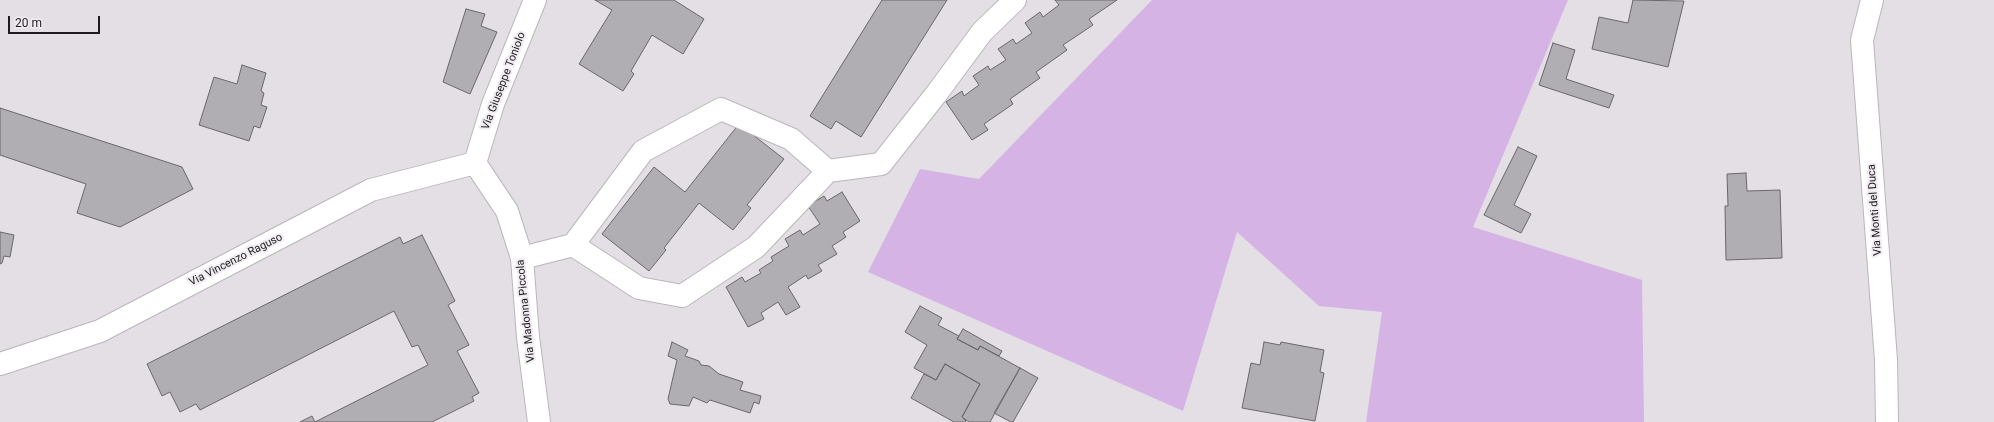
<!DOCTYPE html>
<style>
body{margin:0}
#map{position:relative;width:1994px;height:422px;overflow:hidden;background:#e3dfe4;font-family:Roboto,sans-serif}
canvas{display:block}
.scale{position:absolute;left:8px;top:16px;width:92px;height:18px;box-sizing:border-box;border:2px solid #1d1b1d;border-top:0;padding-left:5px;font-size:12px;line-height:14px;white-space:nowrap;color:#1d1b1d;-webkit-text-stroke:3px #f0ecf2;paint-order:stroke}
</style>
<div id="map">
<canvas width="1994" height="422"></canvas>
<div class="scale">20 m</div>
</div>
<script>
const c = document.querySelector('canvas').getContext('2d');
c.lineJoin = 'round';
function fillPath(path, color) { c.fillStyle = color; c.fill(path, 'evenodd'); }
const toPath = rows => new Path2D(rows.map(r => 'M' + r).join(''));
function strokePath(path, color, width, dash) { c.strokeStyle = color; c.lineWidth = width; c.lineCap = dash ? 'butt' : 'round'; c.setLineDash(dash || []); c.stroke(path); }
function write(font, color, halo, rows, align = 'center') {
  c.font = font + ' Roboto,sans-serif'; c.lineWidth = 4; c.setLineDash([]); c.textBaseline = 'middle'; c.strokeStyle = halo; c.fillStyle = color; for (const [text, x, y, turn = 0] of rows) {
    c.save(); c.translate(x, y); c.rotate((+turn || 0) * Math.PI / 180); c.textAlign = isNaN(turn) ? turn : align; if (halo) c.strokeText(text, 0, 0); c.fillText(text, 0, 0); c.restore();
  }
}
fillPath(toPath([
 [1152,0,1568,0,1473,227,1642,280,1644,422,1366,422,1382,312,1319,306,1237,232,1183,411,868,272,920,169,979,179]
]), '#d5b4e5');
const building = toPath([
 [595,0,674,0,704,19,683,54,652,35,631,71,634,74,623,91,579,64,612,10,595,0],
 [882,0,947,0,861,137,836,121,831,129,810,116,882,0],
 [1055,0,1117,0,1089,19,1093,25,1063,45,1067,50,1036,72,1040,78,1010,99,1013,104,984,124,988,130,972,140,946,102,962,91,964,96,979,85,973,76,988,66,990,70,1006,60,998,49,1013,39,1016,44,1032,33,1025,23,1040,12,1043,17,1059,5,1055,0],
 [1633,0,1684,1,1668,67,1592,49,1599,17,1628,23,1633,0],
 [466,9,485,14,481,26,497,32,470,94,443,82,466,9],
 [1553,43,1575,50,1566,79,1614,95,1609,108,1539,85,1553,43],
 [242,65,266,73,261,91,264,93,261,105,267,107,260,128,254,126,249,141,199,125,214,77,237,84,242,65],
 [0,108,182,167,193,189,120,227,77,213,86,184,0,155,0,108],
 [739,124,784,159,747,205,751,208,733,230,699,203,664,248,666,250,649,271,602,234,654,167,685,192,739,124],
 [1518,147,1537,156,1514,205,1531,214,1521,233,1484,215,1518,147],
 [1746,173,1747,191,1780,190,1782,258,1726,260,1725,206,1728,206,1727,174,1746,173],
 [842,192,860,221,843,232,846,237,832,246,837,254,818,265,822,271,808,279,806,275,788,287,800,307,786,315,778,302,761,313,764,319,748,327,726,287,742,277,745,282,761,273,759,270,773,261,771,257,789,246,785,239,800,230,803,235,820,224,808,206,824,196,827,201,842,192],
 [0,232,14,235,10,257,4,256,2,263,0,264,0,232],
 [422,235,455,301,448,305,469,345,457,351,479,393,472,397,474,401,432,422,300,422,312,416,315,422,428,365,418,345,412,347,394,311,200,410,196,404,180,412,170,392,162,396,147,364,400,237,403,244,422,235],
 [920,306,942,318,938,325,959,336,957,339,978,350,980,346,1020,368,990,422,969,422,962,417,980,384,945,364,936,380,914,368,927,345,905,332,920,306],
 [963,329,1002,351,999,356,980,346,978,350,957,339,963,329],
 [672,342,688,350,685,356,699,361,701,365,709,366,719,374,743,382,740,390,761,396,759,404,754,402,750,413,710,400,707,403,693,397,689,406,670,404,668,399,677,360,668,356,672,342],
 [1264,342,1280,345,1281,342,1324,350,1320,372,1324,373,1315,421,1242,408,1251,363,1260,365,1264,342],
 [945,364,980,384,962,417,966,421,965,422,954,422,911,398,924,374,936,380,945,364],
 [1020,368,1038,378,1013,422,1011,422,994,413,1020,368]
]);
fillPath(building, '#b1aeb3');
strokePath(building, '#6a676c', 1);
const minor = toPath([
 [1872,0,1862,40,1886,360,1887,422],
 [475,163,507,211,522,258,528,337,539,422],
 [475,163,493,104,535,0],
 [828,171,881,164,937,93,982,32,1015,0],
 [522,258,573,245,639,288,682,296,756,247,828,171,791,139,721,109,643,151,573,245],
 [0,364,100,331,371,190,475,163]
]);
strokePath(minor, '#bab7bc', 24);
strokePath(minor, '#fff', 22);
write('11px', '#1d1b1d', '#f0ecf2', [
 ["Via Giuseppe Toniolo",504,81,-69],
 ["Via Monti del Duca",1875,210,-94],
 ["Via Vincenzo Raguso",236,260,-27],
 ["Via Madonna Piccola",526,311,-96]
]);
</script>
